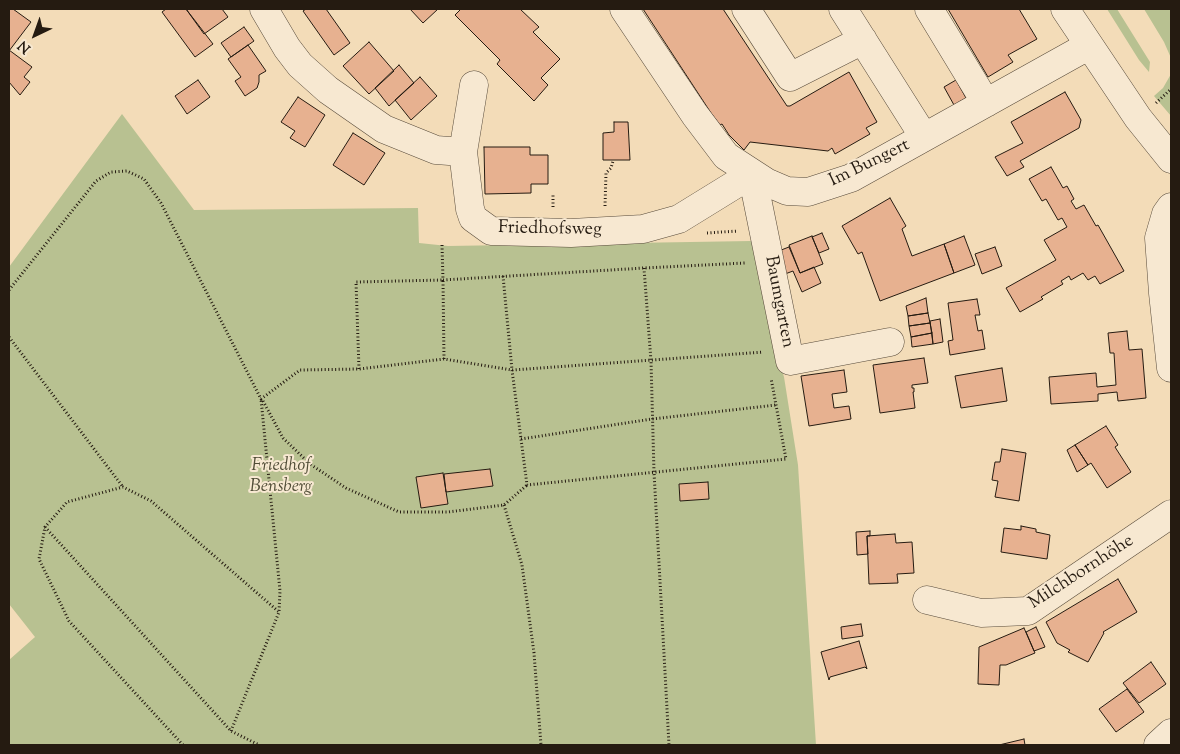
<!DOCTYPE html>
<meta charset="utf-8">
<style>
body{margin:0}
#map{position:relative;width:1180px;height:754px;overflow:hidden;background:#f3dcb8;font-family:"Sorts Mill Goudy",serif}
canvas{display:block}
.frame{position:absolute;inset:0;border:10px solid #251b11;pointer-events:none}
.north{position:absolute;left:10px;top:10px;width:50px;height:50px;-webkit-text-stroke:4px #f7e8d1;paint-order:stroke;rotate:222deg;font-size:14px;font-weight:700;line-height:20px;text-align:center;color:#251b11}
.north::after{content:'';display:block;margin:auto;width:18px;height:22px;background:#251b11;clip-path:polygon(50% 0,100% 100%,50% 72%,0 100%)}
</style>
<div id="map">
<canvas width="1180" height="754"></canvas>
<div class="frame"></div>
<div class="north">N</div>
</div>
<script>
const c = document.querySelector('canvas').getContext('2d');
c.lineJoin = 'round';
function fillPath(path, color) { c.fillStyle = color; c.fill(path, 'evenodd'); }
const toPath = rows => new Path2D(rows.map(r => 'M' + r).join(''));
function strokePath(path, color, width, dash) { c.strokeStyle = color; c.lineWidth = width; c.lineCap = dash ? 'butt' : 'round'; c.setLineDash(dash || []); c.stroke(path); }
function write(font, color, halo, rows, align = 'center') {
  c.font = font + ' "Sorts Mill Goudy",serif'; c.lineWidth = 4; c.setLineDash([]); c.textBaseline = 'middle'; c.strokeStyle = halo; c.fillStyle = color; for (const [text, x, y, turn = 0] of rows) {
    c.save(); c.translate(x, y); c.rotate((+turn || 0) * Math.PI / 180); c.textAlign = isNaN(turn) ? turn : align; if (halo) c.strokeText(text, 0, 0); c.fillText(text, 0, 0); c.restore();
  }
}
fillPath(toPath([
 [1107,9,1117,9,1150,62,1149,72,1139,60],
 [1144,9,1171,9,1171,58,1164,42],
 [1171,74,1171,116,1154,96,1163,88],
 [122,114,194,210,418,208,419,243,448,246,751,241,759,247,776,349,784,377,798,465,816,745,9,745,9,660,35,637,9,604,9,267]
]), '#b8c191');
const building = toPath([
 [9,9,13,9,31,22,9,51,9,9],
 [166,9,186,9,213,44,195,57,162,12,166,9],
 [186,9,222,9,228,17,204,34,186,9],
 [306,9,326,9,350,43,334,55,303,11,306,9],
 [410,9,438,9,423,23,410,9],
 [461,9,520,9,539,27,533,32,560,59,541,78,548,85,534,101,497,64,500,60,455,15,461,9],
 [643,9,723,9,787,106,790,106,849,72,877,122,866,128,870,134,835,154,832,148,828,151,750,142,744,150,729,135,722,124,720,125,711,113,643,9],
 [948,9,1019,9,1037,39,1008,55,1013,62,988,77,948,9],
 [244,27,254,41,231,57,221,43,244,27],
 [369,42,394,71,369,94,343,66,369,42],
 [248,45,266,71,259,75,259,82,257,88,245,96,235,81,241,77,228,59,248,45],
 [9,50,32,67,24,77,30,82,20,95,9,82,9,50],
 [399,65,414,83,389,106,375,88,399,65],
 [420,77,437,96,411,120,395,100,420,77],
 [198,80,210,97,187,114,175,96,198,80],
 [956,80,966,98,954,105,944,87,956,80],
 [1065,92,1081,120,1079,128,1020,161,1024,167,1007,176,995,157,1023,143,1011,122,1065,92],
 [298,97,325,115,305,147,290,138,295,131,281,122,298,97],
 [614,122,628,122,630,160,603,160,603,133,614,132,614,122],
 [353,133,385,153,364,185,333,165,353,133],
 [484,147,530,147,530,155,548,155,548,184,531,184,531,193,485,194,484,147],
 [1051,167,1063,188,1067,186,1074,199,1071,201,1076,209,1084,205,1096,226,1098,225,1124,271,1100,284,1095,276,1088,280,1083,273,1071,280,1069,276,1061,281,1063,284,1041,297,1043,299,1020,312,1006,288,1056,260,1044,240,1067,227,1062,218,1058,220,1046,199,1042,201,1029,179,1051,167],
 [890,198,906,226,902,229,912,256,944,244,954,273,880,301,862,252,858,254,842,226,890,198],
 [822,233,829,249,819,253,812,237,822,233],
 [812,236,823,264,800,273,789,245,812,236],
 [964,236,975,265,954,273,944,244,964,236],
 [789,247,800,273,814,267,821,283,802,292,793,271,785,274,776,252,789,247],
 [995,247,1002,266,982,274,975,254,995,247],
 [926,298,928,313,908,316,906,306,926,298],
 [977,299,980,315,975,315,978,331,982,330,985,349,950,355,948,341,953,340,948,303,977,299],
 [928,313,930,323,909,326,908,316,928,313],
 [940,319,943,342,933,344,930,321,940,319],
 [930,323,932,333,911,337,909,326,930,323],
 [1127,331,1129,350,1142,349,1146,398,1118,401,1117,392,1098,394,1098,401,1051,404,1049,377,1096,373,1097,387,1116,385,1114,353,1110,353,1108,333,1127,331],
 [932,333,933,344,912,347,911,337,932,333],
 [924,358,928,383,912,385,912,388,914,388,914,392,913,392,915,408,880,413,873,365,924,358],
 [1002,368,1007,401,961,408,955,376,1002,368],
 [844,370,847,392,832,394,834,408,849,406,851,419,809,426,801,376,844,370],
 [1106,426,1118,445,1115,447,1131,472,1107,488,1091,463,1088,465,1075,445,1106,426],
 [1075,445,1088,465,1077,472,1067,450,1075,445],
 [1002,449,1026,453,1019,501,995,497,998,481,992,480,995,462,1000,462,1002,449],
 [490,469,493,486,446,492,444,474,490,469],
 [443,473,448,504,421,508,416,477,443,473],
 [708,482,709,499,680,501,679,484,708,482],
 [1021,526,1036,529,1036,532,1050,535,1047,559,1001,552,1004,528,1021,530,1021,526],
 [870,531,870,536,867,536,868,554,857,555,856,532,870,531],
 [895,534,896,543,912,542,914,573,897,574,898,583,869,584,867,536,895,534],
 [1118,579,1137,612,1103,632,1104,633,1088,662,1068,652,1070,650,1057,643,1046,622,1118,579],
 [861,624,863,636,842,639,841,627,861,624],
 [1036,627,1045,647,1034,651,1026,632,1036,627],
 [1024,628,1035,653,1006,665,1000,665,999,685,978,684,979,647,1024,628],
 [859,641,867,669,865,667,830,677,829,680,821,652,859,641],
 [1151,662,1166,684,1139,703,1123,683,1151,662],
 [1127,689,1144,712,1116,732,1099,709,1127,689],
 [1024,739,1025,745,999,745,1024,739]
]);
fillPath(building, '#e7b190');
strokePath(building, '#251b11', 1);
const minor = toPath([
 [264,9,287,48,300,65,328,90,384,129,436,150,463,152],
 [624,9,695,115,726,156,766,182,787,191,808,192,851,178,1088,46],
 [746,9,790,77,863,40],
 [843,9,924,137],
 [929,9,986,103],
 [1065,9,1138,118,1171,159],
 [474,85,463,152,470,209,473,218,491,231,571,233,643,229,679,219,752,174,790,361,890,342],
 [1171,207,1166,214,1159,238,1163,293,1171,368],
 [927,600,981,613,1028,611,1171,514],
 [1158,745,1171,733]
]);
strokePath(minor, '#584b3b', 29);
strokePath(toPath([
 [1156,103,1171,89],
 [605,206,606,173,611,168,613,161],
 [553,207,553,195],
 [707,233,738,231],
 [442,245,443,280,644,268,745,263],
 [644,268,651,361,654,472,669,745],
 [503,276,512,370,527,485,786,459,771,378],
 [9,290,96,181,111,172,127,171,144,179,161,203,261,399,300,370,359,369,444,359,512,370,763,352],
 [9,337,123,487],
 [359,369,356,282,443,280,444,359],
 [263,401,283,438,310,464,346,488,399,512,448,512,504,505,527,485],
 [521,439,652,419,776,405],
 [504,505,522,565,534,653,541,745],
 [45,527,231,731,259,745],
 [231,731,279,612,280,591,261,399],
 [183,745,69,621,39,559,45,527,67,502,123,487,151,501,279,612]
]), '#251b11', 3, [1, 2.5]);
strokePath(minor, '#f7e8d1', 28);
write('18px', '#251b11', '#f7e8d1', [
 ["Im Bungert",870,164,-26],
 ["Friedhofsweg",550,230,1],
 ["Baumgarten",778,302,79],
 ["Milchbornhöhe",1082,573,-33]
]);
write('italic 18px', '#514d37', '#f7e8d1', [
 ["Friedhof",281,467],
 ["Bensberg",281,488]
]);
</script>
